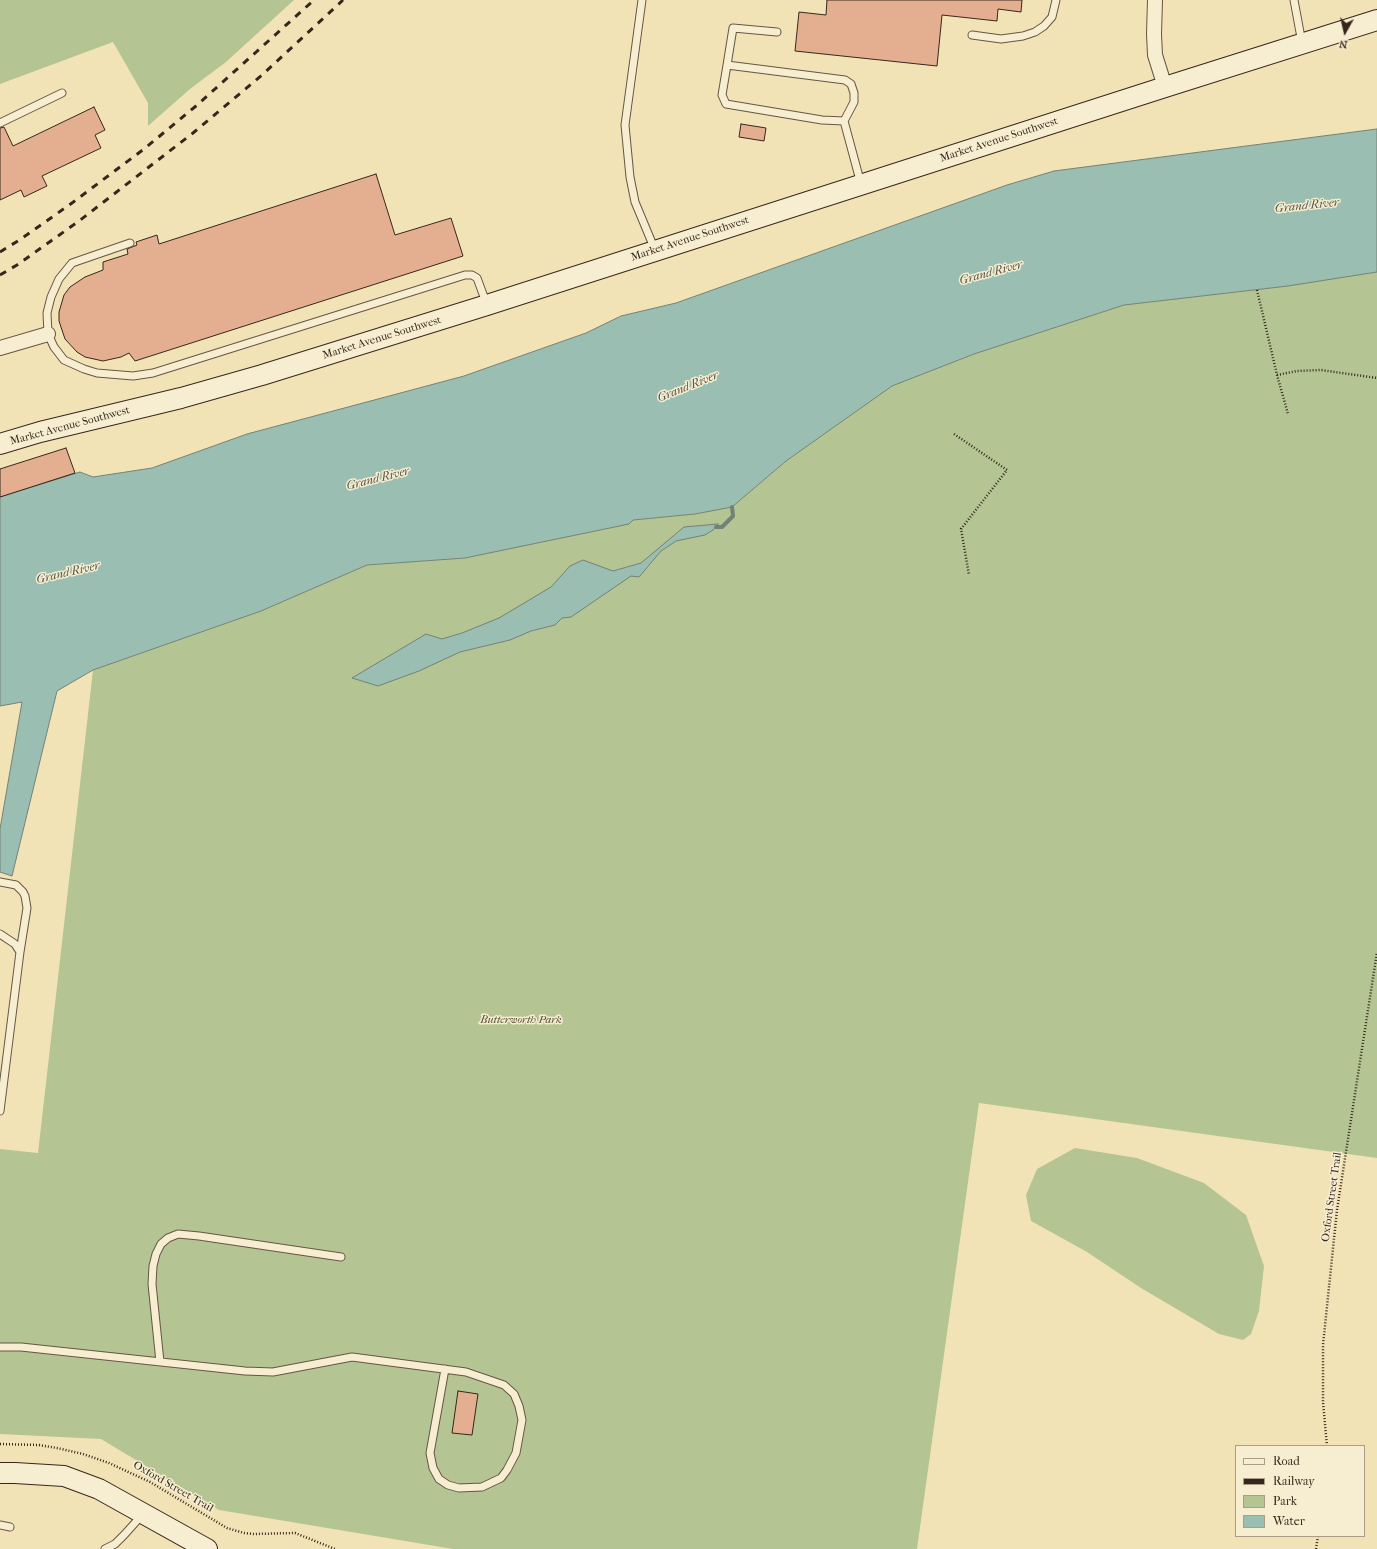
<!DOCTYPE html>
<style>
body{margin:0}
#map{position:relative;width:1377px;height:1549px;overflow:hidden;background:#f2e3b7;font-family:"IM FELL French Canon",serif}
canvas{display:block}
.legend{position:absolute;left:1235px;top:1445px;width:130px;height:92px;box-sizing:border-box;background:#f7edd0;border:1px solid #aa9e88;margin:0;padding:5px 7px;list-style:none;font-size:12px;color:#36271d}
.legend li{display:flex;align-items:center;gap:8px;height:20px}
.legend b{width:20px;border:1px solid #aa9e88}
.north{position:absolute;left:1325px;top:12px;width:40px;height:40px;-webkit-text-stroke:3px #f7edd0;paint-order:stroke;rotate:188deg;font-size:11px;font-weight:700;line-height:16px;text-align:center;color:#36271d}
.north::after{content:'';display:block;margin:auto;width:14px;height:18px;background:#36271d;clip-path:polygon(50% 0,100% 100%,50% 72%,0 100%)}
</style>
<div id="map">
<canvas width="1377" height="1549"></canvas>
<ul class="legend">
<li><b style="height:5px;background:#f7edd0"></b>Road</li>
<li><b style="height:5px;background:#36271d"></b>Railway</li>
<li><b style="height:11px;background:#b4c593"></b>Park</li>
<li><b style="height:11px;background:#9bbeb2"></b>Water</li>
</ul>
<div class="north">N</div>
</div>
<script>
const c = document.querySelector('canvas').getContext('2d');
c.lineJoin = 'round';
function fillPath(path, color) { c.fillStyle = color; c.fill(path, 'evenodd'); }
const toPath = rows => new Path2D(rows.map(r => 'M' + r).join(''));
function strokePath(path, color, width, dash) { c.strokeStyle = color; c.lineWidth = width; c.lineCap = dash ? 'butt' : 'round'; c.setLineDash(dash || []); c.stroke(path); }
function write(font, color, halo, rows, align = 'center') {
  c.font = font + ' "IM FELL French Canon",serif'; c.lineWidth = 3; c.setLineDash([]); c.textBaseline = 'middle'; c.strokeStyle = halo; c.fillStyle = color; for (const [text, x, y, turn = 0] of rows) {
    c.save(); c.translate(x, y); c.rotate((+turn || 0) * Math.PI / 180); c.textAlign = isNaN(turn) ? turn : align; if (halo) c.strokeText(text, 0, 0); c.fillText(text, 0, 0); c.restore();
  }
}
fillPath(toPath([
 [0,0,294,0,226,62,190,89,148,126,148,103,113,42,0,84],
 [1377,272,1377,1158,979,1103,917,1549,453,1549,219,1510,101,1439,0,1434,0,1149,38,1153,93,670,261,611,367,565,465,558,628,524,633,520,695,514,732,507,786,461,892,386,974,354,1124,305,1288,286],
 [1075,1148,1137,1158,1204,1183,1246,1215,1264,1266,1259,1311,1251,1334,1243,1340,1219,1334,1141,1288,1087,1252,1031,1221,1026,1195,1037,1169]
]), '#b4c593');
const water = toPath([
 [1377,129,1377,272,1288,286,1124,305,974,354,892,386,786,461,732,507,695,514,633,520,629,524,465,558,367,565,261,611,93,670,57,691,12,876,0,872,0,829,22,702,0,706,0,497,80,472,93,477,152,468,247,434,464,376,586,333,621,316,676,303,1007,185,1054,171,1377,129],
 [718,524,713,530,705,535,676,541,661,551,639,577,631,576,571,617,562,618,555,625,531,631,510,640,460,652,419,671,378,686,352,678,426,634,442,639,462,633,499,618,551,587,570,566,583,560,613,571,641,563,684,527,718,524]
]);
fillPath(water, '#9bbeb2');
strokePath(water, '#738276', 1);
strokePath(toPath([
 [716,527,722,527,733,516,732,507]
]), '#738276', 4);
const building = toPath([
 [827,0,1022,0,1021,12,998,9,997,21,942,15,937,66,795,51,799,12,826,15,827,0],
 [94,107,105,130,95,135,101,148,42,176,47,186,24,197,21,190,0,200,0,128,4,127,13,146,94,107],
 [741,124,766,128,764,141,739,137,741,124],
 [376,174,395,235,451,218,463,256,135,361,129,353,121,357,103,361,85,357,77,352,65,339,59,321,59,312,64,295,70,287,85,277,103,270,103,262,128,254,127,249,137,245,136,242,157,235,159,244,376,174],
 [66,448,75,473,0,497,0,469,66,448],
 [458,1391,478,1394,472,1435,452,1433,458,1391]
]);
fillPath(building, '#e4af90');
strokePath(building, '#36271d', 1);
const lane = toPath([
 [642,0,625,125,630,177,635,202,655,250],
 [1294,0,1302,43],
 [972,35,1001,39,1023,36,1035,32,1044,26,1052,17,1056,0],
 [727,65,733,28,777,32],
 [844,121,854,102,854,93,851,84,845,80,727,65,722,95,726,104,822,120,844,121,861,184],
 [0,123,62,93],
 [130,243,72,263,59,279,51,297,47,313,48,334,54,347,64,360,84,369,97,373,133,376,153,373,465,275,472,275,477,278,487,305],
 [0,882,16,885,23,892,25,896,27,908,20,952],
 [0,934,15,944,20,952,0,1111],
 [0,1347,21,1347,245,1371,273,1372,352,1357,466,1372,504,1385,514,1394,519,1406,522,1420,516,1453,507,1470,501,1478,482,1487,459,1488,448,1485,439,1479,433,1468,430,1453,445,1369],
 [160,1362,152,1284,153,1266,156,1254,161,1244,168,1238,178,1234,199,1236,341,1257],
 [0,1525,10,1527],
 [105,1549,115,1544,125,1534,142,1515]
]);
const street = toPath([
 [1155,0,1154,34,1155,55,1165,87],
 [0,348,48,334]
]);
const secondary = toPath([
 [0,444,40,432,181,398,262,375,487,305,1165,87,1377,20],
 [0,1473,15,1473,64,1476,99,1489,207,1549]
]);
strokePath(lane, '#655644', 9);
strokePath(street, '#655644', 16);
strokePath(secondary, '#36271d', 22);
strokePath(toPath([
 [1257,290,1277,375,1288,414],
 [1277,375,1297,371,1321,370,1377,378],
 [954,434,1007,470,961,529,969,575],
 [0,1444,39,1445,57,1448,83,1454,109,1463,150,1482,227,1528,244,1533,254,1534,295,1533,335,1549],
 [1327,1446,1323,1402,1323,1345,1337,1210,1377,952],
 [1316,1549,1318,1536]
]), '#36271d', 2.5, [1, 2]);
strokePath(lane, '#f7edd0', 7);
strokePath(street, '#f7edd0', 14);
strokePath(secondary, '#f7edd0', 20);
strokePath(toPath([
 [0,252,21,239,72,203,144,149,196,106,314,0],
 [0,275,17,265,79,221,193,133,262,75,343,0]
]), '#36271d', 3, [7, 7]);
write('11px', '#36271d', '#f7edd0', [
 ["Market Avenue Southwest",999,140,-18],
 ["Market Avenue Southwest",690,239,-18],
 ["Market Avenue Southwest",382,338,-17],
 ["Market Avenue Southwest",70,426,-15],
 ["Oxford Street Trail",1332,1197,-82],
 ["Oxford Street Trail",173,1487,30]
]);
write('italic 11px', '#564e3a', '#f7edd0', [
 ["Butterworth Park",521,1020]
]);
write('italic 12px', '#54544a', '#f7edd0', [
 ["Grand River",1307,206,-6],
 ["Grand River",991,273,-15],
 ["Grand River",688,387,-22],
 ["Grand River",378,479,-14],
 ["Grand River",68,573,-13]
]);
</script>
